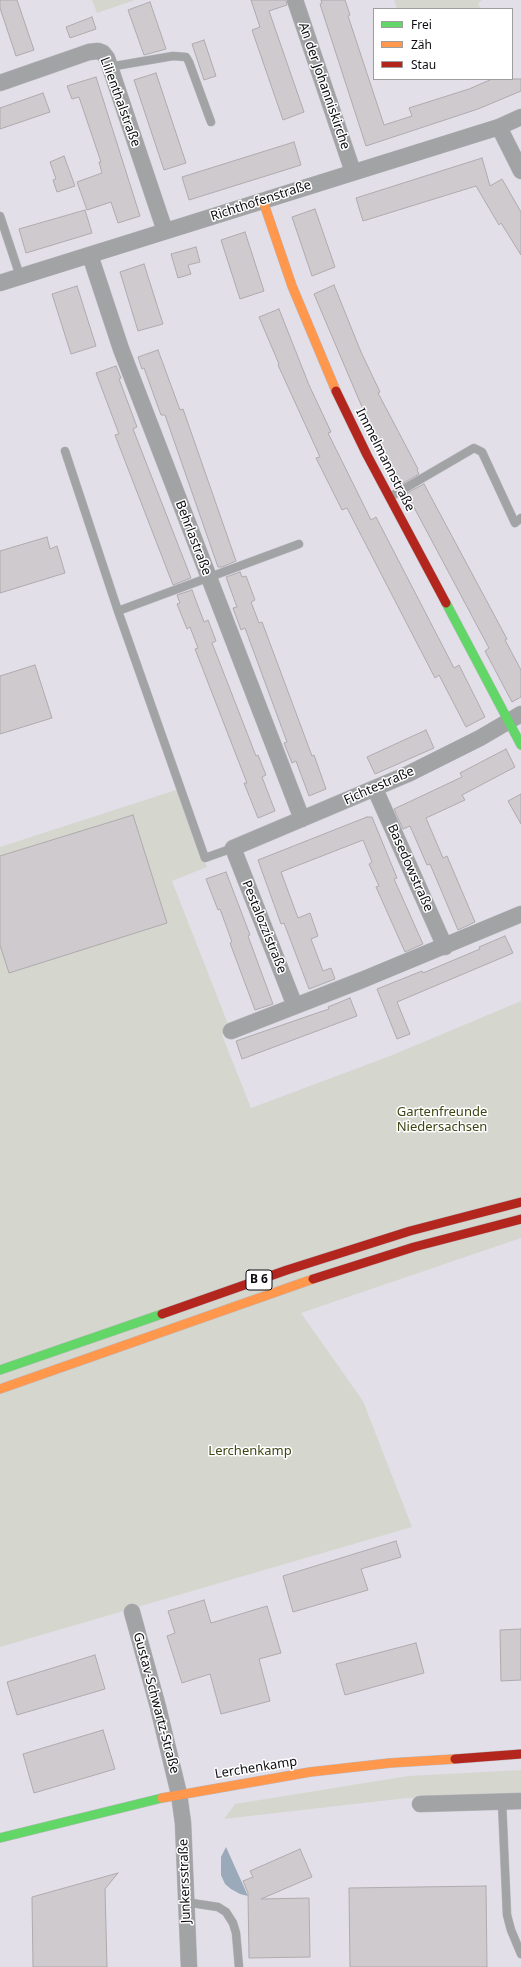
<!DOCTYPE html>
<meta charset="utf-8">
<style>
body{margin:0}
#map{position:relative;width:521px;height:1967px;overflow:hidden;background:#e2dfe9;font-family:"Noto Sans",sans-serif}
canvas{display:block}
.legend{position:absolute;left:373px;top:8px;width:140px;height:72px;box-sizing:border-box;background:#fff;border:1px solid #9e9da0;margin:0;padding:5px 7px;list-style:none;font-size:12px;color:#0d0b11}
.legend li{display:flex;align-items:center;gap:8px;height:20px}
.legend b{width:20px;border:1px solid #9e9da0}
</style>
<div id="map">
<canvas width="521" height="1967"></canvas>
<ul class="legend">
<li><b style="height:5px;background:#63d668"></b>Frei</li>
<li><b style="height:5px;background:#ff974d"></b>Zäh</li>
<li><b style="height:5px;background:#b3261e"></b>Stau</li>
</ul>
</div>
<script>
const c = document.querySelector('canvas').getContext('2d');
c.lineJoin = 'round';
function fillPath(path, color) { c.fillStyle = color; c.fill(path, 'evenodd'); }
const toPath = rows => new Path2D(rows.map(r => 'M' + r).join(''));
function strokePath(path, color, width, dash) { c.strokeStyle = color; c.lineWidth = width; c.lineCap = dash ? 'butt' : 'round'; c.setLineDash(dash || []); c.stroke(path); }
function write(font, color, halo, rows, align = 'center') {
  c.font = font + ' "Noto Sans",sans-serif'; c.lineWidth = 3; c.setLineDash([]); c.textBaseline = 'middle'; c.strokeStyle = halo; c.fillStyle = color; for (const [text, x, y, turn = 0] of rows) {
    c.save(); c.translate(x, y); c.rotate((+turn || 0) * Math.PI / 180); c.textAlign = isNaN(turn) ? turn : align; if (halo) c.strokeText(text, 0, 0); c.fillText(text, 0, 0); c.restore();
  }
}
fillPath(toPath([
 [92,0,135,0,97,13],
 [394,0,482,0,478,4,481,9,397,9],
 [179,789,207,867,172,881,228,1024,222,1035,251,1108,390,1056,521,1001,521,1238,301,1313,363,1401,412,1527,0,1647,0,847],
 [521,1770,521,1796,407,1798,224,1819,235,1804,408,1776]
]), '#d5d7ce');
fillPath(toPath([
 [226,1847,248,1896,240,1894,231,1889,225,1884,221,1875,221,1857]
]), '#9aaabb');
const building = toPath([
 [0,0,17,0,34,50,16,56,0,8,0,0],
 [251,0,286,0,287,5,269,11,304,112,283,120,252,30,260,27,251,0],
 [321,0,345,0,350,15,348,16,384,125,412,116,409,108,469,89,492,79,521,79,521,91,478,109,366,146,320,4,322,3,321,0],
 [150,2,166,49,144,55,128,10,150,2],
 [92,17,96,29,70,38,66,27,92,17],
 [204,40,216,76,204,80,192,44,204,40],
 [156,73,186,163,164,170,134,80,156,73],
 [96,77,140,216,118,223,111,202,87,210,77,182,102,173,99,162,101,162,79,97,72,99,67,86,96,77],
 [43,93,50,112,0,129,0,108,43,93],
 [294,142,301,165,189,200,182,177,294,142],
 [64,156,75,186,57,192,53,180,56,179,50,162,64,156],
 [482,158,490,186,502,179,521,212,521,255,501,223,499,225,476,186,363,221,356,198,482,158],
 [315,209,335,267,312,276,292,217,315,209],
 [85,210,92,233,26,253,19,229,85,210],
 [245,232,264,291,240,299,221,240,245,232],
 [196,247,200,262,188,265,191,274,178,278,171,254,196,247],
 [144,264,163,324,138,331,120,272,144,264],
 [334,285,361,352,380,392,378,393,418,469,417,470,419,474,402,484,365,414,314,294,334,285],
 [77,286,96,346,71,354,52,294,77,286],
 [279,309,309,385,331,432,328,433,371,520,376,517,454,668,459,665,485,717,466,727,439,675,435,678,347,508,342,510,316,458,320,457,278,365,279,364,259,317,279,309],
 [158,350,180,410,183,409,236,561,222,567,218,567,165,415,161,415,144,368,142,369,138,357,158,350],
 [116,366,121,378,119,379,137,427,133,429,191,578,173,585,115,435,119,434,96,373,116,366],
 [424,484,507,639,505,640,521,670,521,697,512,702,485,651,489,648,409,498,407,493,424,484],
 [47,537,50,549,57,546,65,573,0,593,0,551,47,537],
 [240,572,242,577,246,576,255,600,251,602,259,623,262,622,312,756,314,755,326,789,309,796,296,761,292,763,284,743,287,742,245,628,241,630,233,608,237,607,226,577,240,572],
 [192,590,204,622,208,620,216,641,212,643,256,756,258,755,266,775,262,777,275,811,258,818,244,783,247,783,195,649,198,648,190,627,187,629,177,604,180,603,177,595,192,590],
 [35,665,52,718,0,734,0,676,35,665],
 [426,730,434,748,375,774,367,757,426,730],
 [506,749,515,767,462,795,465,800,426,818,443,858,447,856,475,922,458,930,430,864,427,865,410,826,403,829,394,809,462,777,460,773,506,749],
 [521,794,521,824,508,801,521,794],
 [133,815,167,923,9,973,0,945,0,856,133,815],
 [367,817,372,817,397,878,394,879,423,944,405,952,376,887,379,886,369,864,372,862,363,840,281,872,298,918,310,913,318,936,311,939,323,971,331,968,335,979,309,989,284,923,281,924,258,860,367,817],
 [226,872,250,935,248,936,273,1004,255,1010,230,943,232,942,220,909,218,910,206,879,226,872],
 [505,936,513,953,397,1002,410,1034,397,1039,377,989,422,971,423,973,480,949,479,947,505,936],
 [350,998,357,1016,242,1059,236,1041,317,1013,329,1009,328,1007,350,998],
 [396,1541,401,1557,361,1569,368,1590,293,1612,283,1576,396,1541],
 [204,1600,211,1623,267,1606,281,1653,259,1659,270,1701,221,1714,210,1674,182,1683,167,1636,175,1633,168,1611,204,1600],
 [521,1629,521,1680,501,1681,500,1630,521,1629],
 [416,1643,424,1673,345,1695,336,1664,416,1643],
 [95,1655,105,1689,17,1715,7,1682,95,1655],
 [103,1730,115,1769,34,1793,23,1754,103,1730],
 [300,1849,312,1877,261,1899,309,1898,310,1957,249,1958,248,1893,243,1881,253,1877,250,1871,300,1849],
 [118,1873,105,1889,107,1967,33,1967,32,1897,118,1873],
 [486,1886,487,1967,350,1967,349,1888,486,1886]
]);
fillPath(building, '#cfcacd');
strokePath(building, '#afaaad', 1);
const lane = toPath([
 [109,67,173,56,186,57,189,62,211,122],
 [0,216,20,276],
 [65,451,118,611,205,858,233,848],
 [390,497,474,448,482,452,515,523,521,518],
 [118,611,299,544],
 [502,1802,507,1915,511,1930,521,1954],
 [185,1902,218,1907,226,1912,233,1923,236,1933,239,1967]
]);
const street = toPath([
 [295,0,353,172],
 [0,83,89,52,98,51,103,53,107,58,165,231],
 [499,127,521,171],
 [90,255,121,349,302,819],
 [0,283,499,127,521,117],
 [375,789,445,947],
 [295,1006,233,848,408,774,480,738,521,714],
 [231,1031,362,980,521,914],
 [132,1612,158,1707,179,1794,183,1823,189,1967],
 [420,1804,521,1801]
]);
const fast = toPath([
 [446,603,521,745],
 [0,1370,162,1314],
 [0,1838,162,1798]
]);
const slow = toPath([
 [263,201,292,286,336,391],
 [0,1389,313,1279],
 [162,1798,310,1772,390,1763,455,1759]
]);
const jam = toPath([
 [336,391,367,455,446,603],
 [313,1279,414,1247,521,1219],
 [162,1314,287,1270,410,1231,521,1202],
 [455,1759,521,1754]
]);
strokePath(lane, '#bcbac1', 9);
strokePath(street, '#bcbac1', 17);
strokePath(fast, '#bcbac1', 10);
strokePath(slow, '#bcbac1', 10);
strokePath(jam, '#bcbac1', 10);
strokePath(lane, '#a1a3a5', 8);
strokePath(street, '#a1a3a5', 16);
strokePath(fast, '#63d668', 9);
strokePath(slow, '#ff974d', 9);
strokePath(jam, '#b3261e', 9);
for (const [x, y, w] of [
 [259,1280,26]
]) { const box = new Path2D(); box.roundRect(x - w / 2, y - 10, w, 20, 3); c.fillStyle = '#fff'; c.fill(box); strokePath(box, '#0d0b11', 1); }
write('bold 12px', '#0d0b11', null, [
 ["B 6",259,1280]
]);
write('13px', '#0d0b11', '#fff', [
 ["An der Johanniskirche",324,86,71],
 ["Lilienthalstraße",120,102,70],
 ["Richthofenstraße",261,201,-18],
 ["Immelmannstraße",385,460,63],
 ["Behrlastraße",193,538,69],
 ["Fichtestraße",379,786,-24],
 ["Basedowstraße",410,868,66],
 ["Pestalozzistraße",264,927,68],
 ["Gustav-Schwartz-Straße",156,1703,75],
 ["Lerchenkamp",256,1768,-9],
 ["Junkersstraße",185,1881,-92]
]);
write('13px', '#3e4413', '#fff', [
 ["Gartenfreunde",442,1112],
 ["Niedersachsen",442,1127],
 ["Lerchenkamp",250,1451]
]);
</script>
